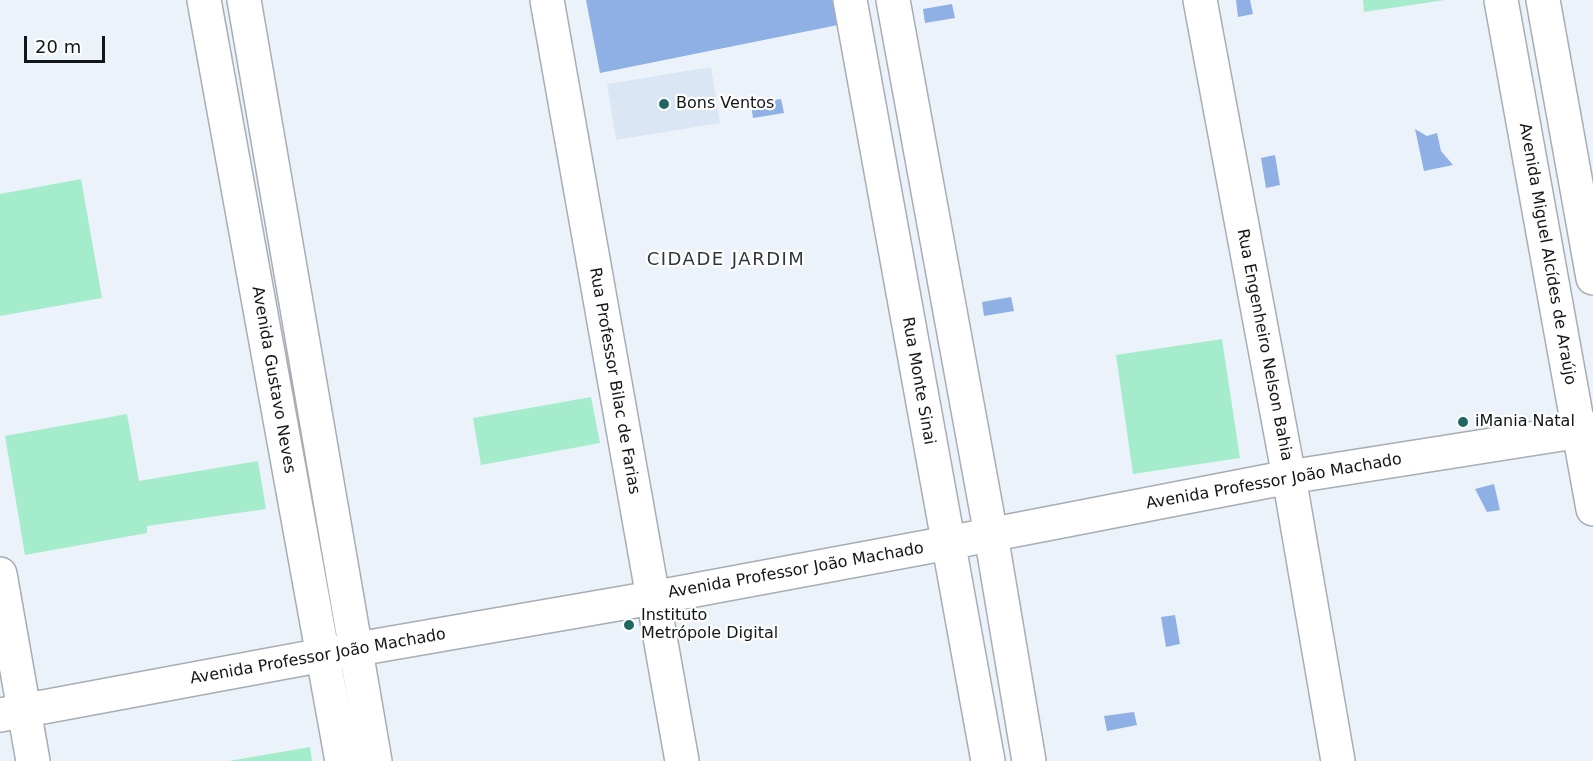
<!DOCTYPE html>
<meta charset="utf-8">
<style>
body{margin:0}
#map{position:relative;width:1593px;height:761px;overflow:hidden;background:#ecf2fa;font-family:"DejaVu Sans",sans-serif}
canvas{display:block}
.scale{position:absolute;left:24px;top:36px;width:81px;height:27px;box-sizing:border-box;border:3px solid #131518;border-top:0;padding-left:8px;font-size:18px;line-height:21px;white-space:nowrap;color:#131518;-webkit-text-stroke:4px #fefefe;paint-order:stroke}
</style>
<div id="map">
<canvas width="1593" height="761"></canvas>
<div class="scale">20 m</div>
</div>
<script>
const c = document.querySelector('canvas').getContext('2d');
c.lineJoin = 'round';
function fillPath(path, color) { c.fillStyle = color; c.fill(path, 'evenodd'); }
const toPath = rows => new Path2D(rows.map(r => 'M' + r).join(''));
function strokePath(path, color, width, dash) { c.strokeStyle = color; c.lineWidth = width; c.lineCap = dash ? 'butt' : 'round'; c.setLineDash(dash || []); c.stroke(path); }
function write(font, color, halo, rows, align = 'center') {
  c.font = font + ' "DejaVu Sans",sans-serif'; c.lineWidth = 4.5; c.setLineDash([]); c.textBaseline = 'middle'; c.strokeStyle = halo; c.fillStyle = color; for (const [text, x, y, turn = 0] of rows) {
    c.save(); c.translate(x, y); c.rotate((+turn || 0) * Math.PI / 180); c.textAlign = isNaN(turn) ? turn : align; if (halo) c.strokeText(text, 0, 0); c.fillText(text, 0, 0); c.restore();
  }
}
fillPath(toPath([
 [711,67,720,123,616,140,607,84]
]), '#dbe6f4');
fillPath(toPath([
 [1363,0,1445,0,1364,12],
 [81,179,102,298,0,316,0,194],
 [1222,339,1240,458,1133,474,1116,355],
 [591,397,600,443,481,465,473,418],
 [127,414,139,481,258,461,266,509,147,526,147,533,25,555,5,436],
 [310,747,312,761,229,761]
]), '#a4eccc');
fillPath(toPath([
 [586,0,833,0,838,25,600,73],
 [1236,0,1250,0,1253,14,1238,17],
 [952,4,955,18,925,23,923,9],
 [781,99,784,113,753,118,751,104],
 [1415,129,1427,136,1437,133,1441,151,1453,165,1424,171],
 [1275,155,1280,185,1266,188,1261,158],
 [1011,297,1014,311,984,316,982,302],
 [1494,484,1500,510,1487,512,1475,489],
 [1175,615,1180,644,1166,647,1161,617],
 [1134,712,1137,725,1107,731,1104,716]
]), '#8eb0e5');
const minor = toPath([
 [204,0,342,761],
 [244,0,375,761],
 [547,0,682,761],
 [850,0,988,761],
 [893,0,991,535,1029,761],
 [1200,0,1289,477,1338,761],
 [1501,0,1593,509],
 [1543,0,1593,278],
 [0,574,33,761],
 [0,715,323,655,652,598,948,543,1289,477,1593,429]
]);
strokePath(minor, '#a7adb5', 36);
strokePath(minor, '#fff', 33);
for (const [x, y, r, color] of [
 [664,104,6,"#1e6861"],
 [1463,422,6,"#1e6861"],
 [629,625,6,"#1e6861"]
]) { const dot = new Path2D(); dot.arc(x, y, r, 0, 2 * Math.PI); c.fillStyle = color; c.fill(dot); strokePath(dot, '#fefefe', 2); }
write('16px', '#131518', '#fefefe', [
 ["Bons Ventos",676,104],
 ["iMania Natal",1475,422],
 ["Instituto",641,616],
 ["Metrópole Digital",641,634]
], 'left');
write('16px', '#131518', '#fefefe', [
 ["Avenida Miguel Alcídes de Araújo",1547,254,80],
 ["Rua Engenheiro Nelson Bahia",1264,345,79],
 ["Avenida Gustavo Neves",273,380,80],
 ["Rua Professor Bilac de Farias",614,381,80],
 ["Rua Monte Sinai",918,381,80],
 ["Avenida Professor João Machado",1274,482,-10],
 ["Avenida Professor João Machado",796,571,-10],
 ["Avenida Professor João Machado",318,657,-10]
]);
c.letterSpacing = '1.5px';
write('18px', '#31353c', '#fefefe', [
 ["CIDADE JARDIM",726,260]
]);
c.letterSpacing = '0px';
</script>
